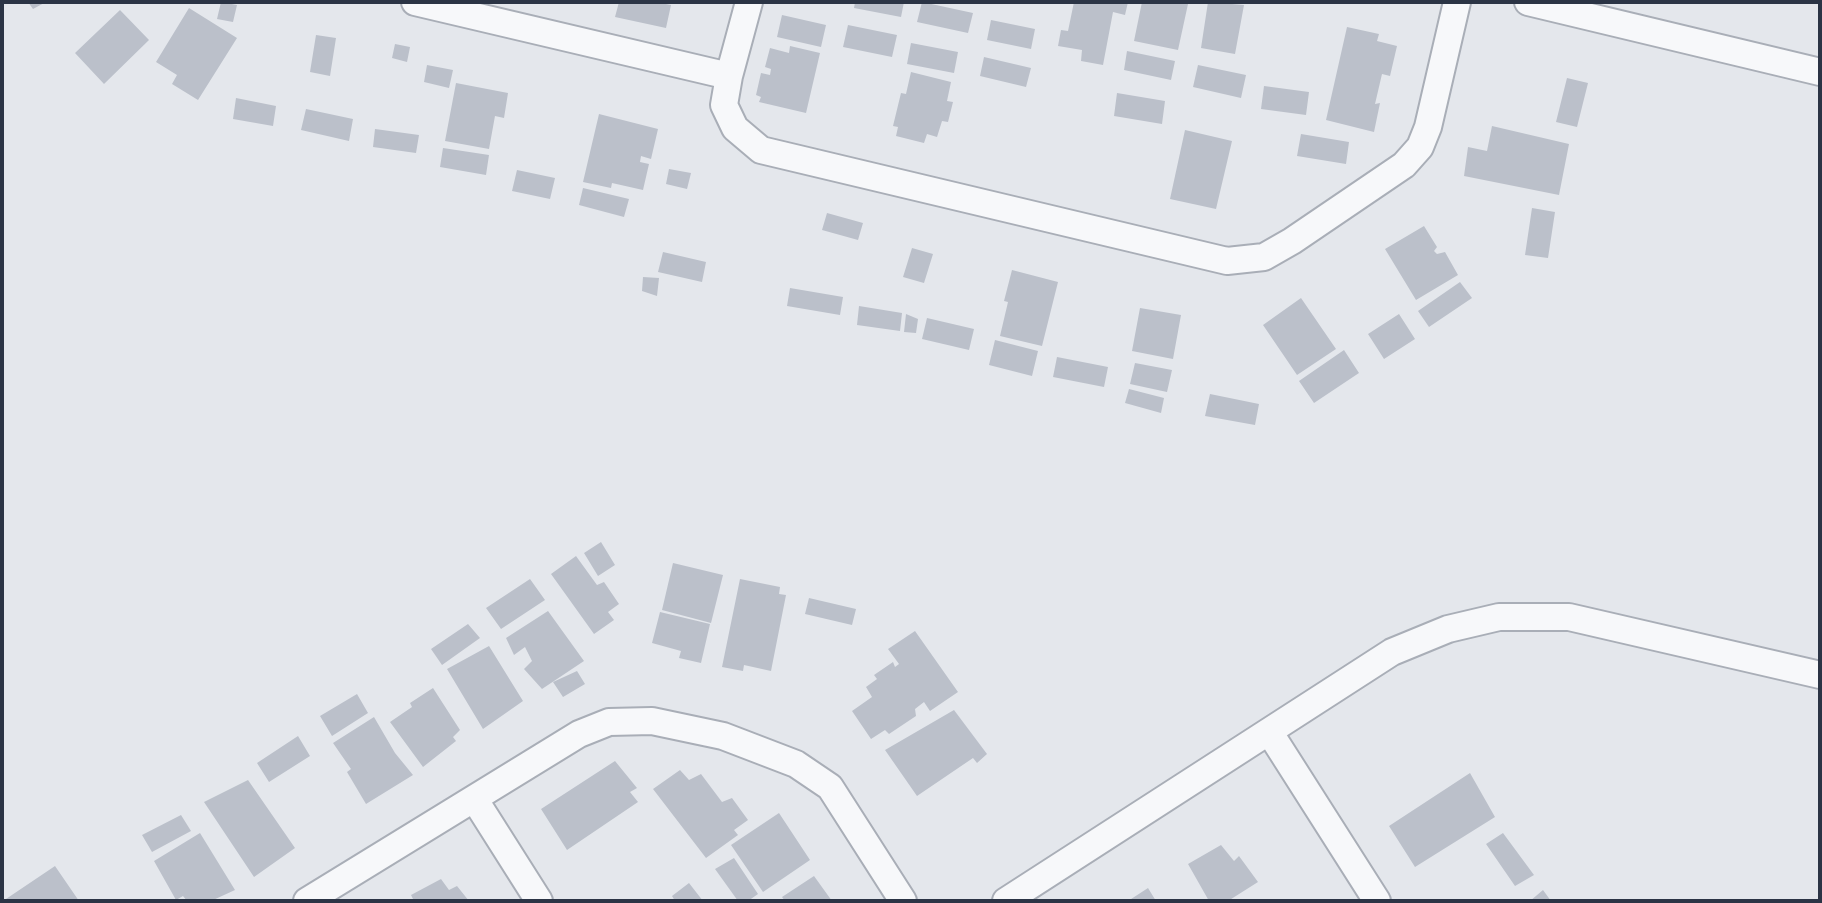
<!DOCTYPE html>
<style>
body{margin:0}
#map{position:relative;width:1822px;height:903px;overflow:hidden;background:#e4e7ec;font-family:"Exo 2",sans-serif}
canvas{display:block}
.frame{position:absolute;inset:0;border:4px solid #2b3445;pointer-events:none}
</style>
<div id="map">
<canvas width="1822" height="903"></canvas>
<div class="frame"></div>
</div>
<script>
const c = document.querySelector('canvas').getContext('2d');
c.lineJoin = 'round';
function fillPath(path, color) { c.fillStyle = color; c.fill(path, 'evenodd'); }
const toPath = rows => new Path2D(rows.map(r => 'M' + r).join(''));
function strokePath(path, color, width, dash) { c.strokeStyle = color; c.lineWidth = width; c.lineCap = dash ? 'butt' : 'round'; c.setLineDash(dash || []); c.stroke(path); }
fillPath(toPath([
 [28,2,46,2,33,9],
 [221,2,237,5,233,22,217,19],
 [619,2,666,2,666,4,671,5,666,28,615,17],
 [855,2,904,2,901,17,854,8],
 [922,2,973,13,968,33,917,22],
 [1074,2,1128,2,1125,15,1113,12,1103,65,1081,61,1082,50,1058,46,1061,30,1068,31],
 [1142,2,1188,4,1178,50,1134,41],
 [1208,2,1244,5,1235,54,1201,48],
 [189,8,237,38,198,100,172,84,177,75,156,62],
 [120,10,149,40,104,84,75,53],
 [782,15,826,25,821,47,777,37],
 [991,20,1035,29,1031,49,987,40],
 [848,25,897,35,892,57,843,47],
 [1347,27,1379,34,1377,41,1397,46,1390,76,1382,74,1375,104,1380,103,1374,132,1326,120],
 [316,35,336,38,330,76,310,72],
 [911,43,958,52,954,73,907,64],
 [395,44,410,47,407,62,392,58],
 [790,46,820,53,806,113,759,102,761,97,756,95,761,73,770,75,771,69,765,67,770,48,789,53],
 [1127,51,1175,61,1171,80,1124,70],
 [984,57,1031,68,1026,87,980,76],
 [427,65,453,70,449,88,424,82],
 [1198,65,1246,75,1241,98,1193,87],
 [911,72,951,82,947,101,953,102,948,122,942,121,937,137,927,134,924,143,896,136,898,127,893,126,901,93,906,94],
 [1567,78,1588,83,1577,127,1556,122],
 [456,83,508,93,504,118,495,116,489,149,445,141],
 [1264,86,1309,92,1306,115,1261,109],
 [1117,93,1165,101,1162,124,1114,116],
 [236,98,276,106,273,126,233,119],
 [306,109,353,119,349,141,301,130],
 [599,114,658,129,651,159,641,156,640,162,649,164,643,190,612,183,611,188,583,182],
 [1492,126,1569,144,1559,195,1464,176,1468,147,1487,151],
 [375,129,419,135,416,153,373,147],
 [1185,130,1232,141,1216,209,1170,199],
 [1301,134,1349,142,1346,164,1297,156],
 [443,148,489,155,486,175,440,167],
 [669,169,691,173,687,189,666,184],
 [517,170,555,178,550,199,512,191],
 [583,188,629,199,624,217,579,205],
 [1532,208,1555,212,1548,258,1525,255],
 [827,213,863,223,858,240,822,230],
 [1424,226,1437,247,1434,251,1437,254,1445,252,1458,275,1416,300,1385,249],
 [912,248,933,254,924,283,903,277],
 [663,252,706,262,702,282,658,272],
 [1012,270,1058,282,1042,346,1000,336,1008,302,1004,301],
 [643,277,659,278,657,296,642,291],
 [1460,282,1472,298,1429,327,1418,311],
 [790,288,843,297,840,315,787,306],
 [1301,298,1336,349,1297,375,1263,325],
 [859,306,902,313,900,331,857,325],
 [1140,308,1181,315,1173,359,1132,351],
 [906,314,918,319,916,333,904,332],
 [1399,314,1415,339,1384,359,1368,334],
 [927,318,974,329,969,350,922,339],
 [995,340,1038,351,1032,376,989,365],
 [1344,350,1359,373,1314,403,1299,381],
 [1057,357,1108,367,1104,387,1053,377],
 [1135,363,1172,370,1167,392,1130,384],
 [1129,389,1164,398,1161,413,1125,403],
 [1210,394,1259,404,1255,425,1205,416],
 [601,542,615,565,598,576,584,553],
 [576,556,597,585,604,582,619,604,608,612,614,620,594,634,551,574],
 [673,563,723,575,711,623,662,610],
 [530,579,545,600,501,629,486,608],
 [740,579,780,587,779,594,786,595,771,671,744,665,743,671,722,667],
 [809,598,856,609,852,625,805,614],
 [548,611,584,661,542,689,524,669,532,661,525,647,514,655,506,638],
 [660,612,710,624,701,663,679,658,681,651,652,643],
 [468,624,480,638,442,665,431,649],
 [915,631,958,692,930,711,924,702,915,709,916,716,889,734,885,730,871,739,852,711,872,697,866,687,877,679,874,675,893,662,895,667,899,664,888,649],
 [489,646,523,701,483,729,447,669],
 [577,671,585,684,563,697,553,682],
 [433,688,460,730,453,737,456,741,423,767,390,722,412,707,410,703],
 [357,694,368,713,332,736,320,716],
 [954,710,987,754,977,763,973,758,917,796,885,750],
 [374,717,395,753,413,775,366,804,347,772,351,769,333,743],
 [298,736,310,756,269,782,257,763],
 [615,761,637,788,630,792,638,802,567,850,541,809],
 [680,770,689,780,701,774,722,802,732,798,748,820,734,830,738,835,706,858,653,789],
 [1470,773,1495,817,1415,867,1389,826],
 [248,780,295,848,254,877,204,802],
 [779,813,810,860,763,892,731,845],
 [181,815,191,831,152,852,142,835],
 [200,833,235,890,211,901,187,901,183,896,176,900,154,861],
 [1503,833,1534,875,1515,886,1486,844],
 [1221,845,1234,861,1239,856,1258,882,1228,901,1209,901,1188,864],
 [734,858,758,894,748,901,738,901,715,869],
 [55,866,79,901,3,901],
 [814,876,832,901,785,901,782,897],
 [441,879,449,890,457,886,469,901,414,901,411,895],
 [689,883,703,901,675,901,672,896],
 [1148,888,1156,901,1128,901],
 [1543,890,1551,901,1530,901]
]), '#bbc0ca');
const street = toPath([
 [415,2,729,76],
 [749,2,729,76,724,105,735,128,761,150,1227,261,1264,257,1292,241,1404,165,1420,147,1428,127,1457,2],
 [1528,2,1820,72],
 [1270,733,1377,901],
 [475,800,539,901],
 [307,901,579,734,609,722,652,721,723,736,796,764,830,787,903,901],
 [1006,901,1392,652,1448,629,1499,617,1569,617,1820,675]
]);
strokePath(street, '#a9aeb7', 30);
strokePath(street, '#f7f8fa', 26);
</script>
